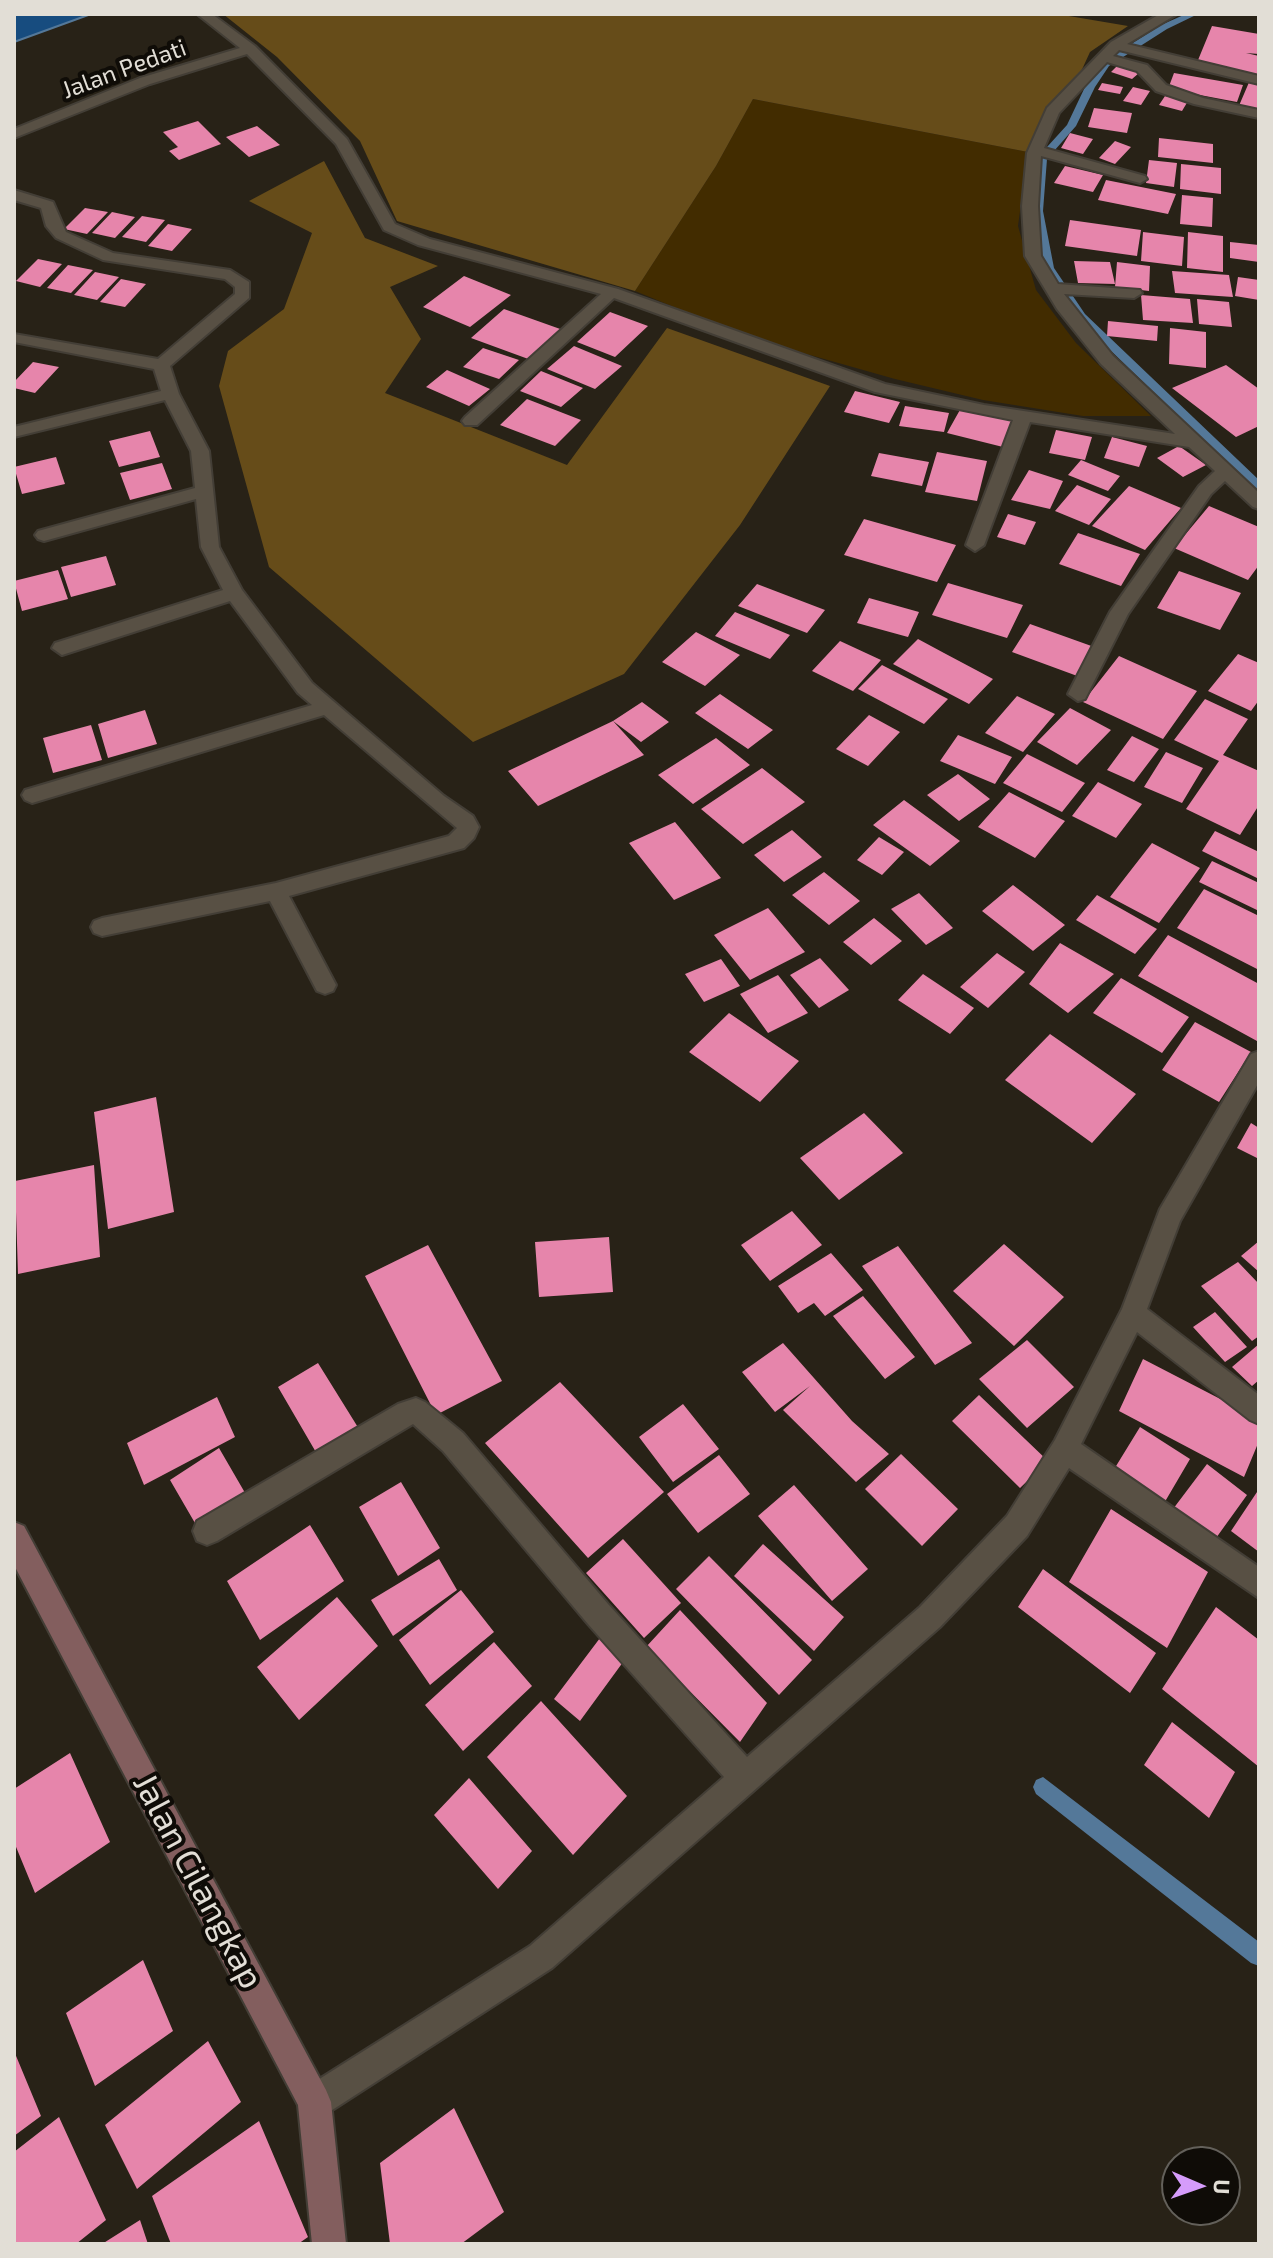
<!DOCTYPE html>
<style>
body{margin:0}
#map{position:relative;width:1273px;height:2258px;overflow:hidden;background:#282217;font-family:"Exo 2",sans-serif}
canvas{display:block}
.frame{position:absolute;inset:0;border:16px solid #e2ded6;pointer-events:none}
.north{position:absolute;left:1161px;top:2146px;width:80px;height:80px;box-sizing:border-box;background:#0f0c07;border:2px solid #63605a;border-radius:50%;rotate:92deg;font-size:22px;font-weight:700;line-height:32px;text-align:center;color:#e2ded6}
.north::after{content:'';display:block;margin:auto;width:28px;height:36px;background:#d59cfb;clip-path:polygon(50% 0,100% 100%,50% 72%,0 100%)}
</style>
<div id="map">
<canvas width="1273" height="2258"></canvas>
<div class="frame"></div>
<div class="north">U</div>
</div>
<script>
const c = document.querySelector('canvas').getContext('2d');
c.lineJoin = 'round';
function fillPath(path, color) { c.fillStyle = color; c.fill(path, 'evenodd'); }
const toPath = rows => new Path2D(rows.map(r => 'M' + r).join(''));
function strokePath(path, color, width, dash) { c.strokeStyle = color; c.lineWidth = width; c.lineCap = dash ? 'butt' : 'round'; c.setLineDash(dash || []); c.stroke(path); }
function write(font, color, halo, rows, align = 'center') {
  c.font = font + ' "Exo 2",sans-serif'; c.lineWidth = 8; c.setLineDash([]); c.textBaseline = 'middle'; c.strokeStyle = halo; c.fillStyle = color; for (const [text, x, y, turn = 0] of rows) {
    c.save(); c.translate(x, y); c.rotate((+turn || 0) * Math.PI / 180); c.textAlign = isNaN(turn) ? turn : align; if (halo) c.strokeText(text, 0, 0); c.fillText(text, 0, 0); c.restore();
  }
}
fillPath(toPath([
 [753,99,1028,152,1018,226,1036,290,1076,343,1151,416,1083,416,983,400,895,379,803,353,713,323,635,291,716,166]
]), '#422c00');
fillPath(toPath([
 [223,14,1057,14,1128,26,1090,52,1074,87,1028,152,753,99,716,166,635,291,397,221,360,141,277,57],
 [324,161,365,238,438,266,390,287,421,339,385,393,567,465,667,328,830,386,740,525,624,674,473,742,269,567,219,386,228,351,284,309,312,233,249,201]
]), '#664c19');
const water = toPath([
 [14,14,91,14,14,42,14,14]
]);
fillPath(water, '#174c7f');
strokePath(water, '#547899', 2);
fillPath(toPath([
 [1186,14,1198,14,1167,29,1109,66,1095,87,1076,126,1047,159,1043,211,1054,268,1085,314,1259,480,1259,491,1255,490,1077,318,1044,268,1033,211,1037,158,1067,125,1085,87,1103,62,1161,25,1186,14],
 [1043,1777,1259,1942,1259,1966,1251,1963,1036,1794,1033,1787,1036,1780,1043,1777]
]), '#547899');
fillPath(toPath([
 [1212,26,1259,34,1259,54,1246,53,1259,56,1258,76,1196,65],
 [1117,66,1139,73,1132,79,1111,72],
 [1174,73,1243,85,1237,102,1168,89],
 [1250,80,1259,82,1259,112,1238,108],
 [1102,83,1123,87,1120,94,1098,90],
 [1133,87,1150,91,1141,105,1123,101],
 [1165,96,1188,101,1182,111,1159,105],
 [1094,108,1132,113,1127,133,1088,127],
 [198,121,221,144,179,160,169,151,178,147,163,132],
 [257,126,280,145,249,157,226,137],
 [1070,133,1093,139,1083,154,1061,148],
 [1159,138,1213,144,1213,163,1158,157],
 [1115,141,1131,147,1115,164,1099,158],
 [1149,160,1177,163,1174,187,1146,183],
 [1181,164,1221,168,1221,194,1180,189],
 [1065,166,1103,175,1093,192,1054,183],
 [1106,180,1176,194,1168,214,1098,200],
 [1182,195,1213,198,1212,227,1180,224],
 [85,208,108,212,87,234,64,229],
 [112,212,135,217,115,238,92,233],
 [142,216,165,220,146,242,122,237],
 [1070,220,1141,230,1137,256,1065,246],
 [168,224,192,229,172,251,148,246],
 [1143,232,1184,237,1182,266,1141,261],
 [1188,232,1223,236,1223,272,1187,268],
 [1230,242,1259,245,1259,262,1230,258],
 [38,259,62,264,40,287,16,281],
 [1074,261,1110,262,1115,284,1078,283],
 [1117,262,1150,266,1149,291,1115,287],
 [68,265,93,270,71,293,47,288],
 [1172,271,1229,275,1233,297,1175,293],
 [95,272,119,277,97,300,74,295],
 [464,276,511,295,470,327,423,307],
 [1238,277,1259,280,1259,300,1235,296],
 [121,279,146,284,125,307,100,302],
 [1141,295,1190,299,1193,323,1143,320],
 [1197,299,1229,302,1232,327,1199,324],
 [504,309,563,330,531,360,471,338],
 [610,312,648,326,615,357,577,342],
 [1108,321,1158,326,1157,341,1107,336],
 [1170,328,1206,332,1206,368,1169,364],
 [574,346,622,366,595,389,547,369],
 [483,348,519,360,499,379,463,367],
 [33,362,59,367,35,393,14,388,14,382],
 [1226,365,1259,389,1259,426,1236,437,1172,388],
 [447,370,490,389,469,406,426,387],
 [541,371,583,388,561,407,520,391],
 [855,391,900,402,889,423,844,412],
 [527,399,581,420,555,446,500,425],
 [905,406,949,413,944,432,899,426],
 [961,408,1016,422,1003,447,947,433],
 [1056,430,1092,437,1085,460,1049,453],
 [150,431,160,457,119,467,109,441],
 [1112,437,1147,446,1139,467,1104,458],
 [1179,446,1206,465,1183,477,1157,458],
 [937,452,987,461,977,501,925,492],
 [879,453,929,462,922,486,871,476],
 [56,457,65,484,22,494,14,467],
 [1081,460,1120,476,1108,491,1068,475],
 [162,463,172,489,130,500,120,473],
 [1029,470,1063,481,1050,509,1011,500],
 [1077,485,1111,499,1089,525,1055,511],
 [1129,486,1181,508,1145,550,1092,526],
 [1209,506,1259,527,1259,565,1248,580,1174,548],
 [1008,514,1036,522,1025,545,997,537],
 [864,519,956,545,937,582,844,555],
 [1078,533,1140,554,1121,586,1059,564],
 [106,556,116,585,71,597,61,567],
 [58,570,68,599,22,611,14,581],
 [1179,571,1241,593,1220,630,1157,608],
 [948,583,1023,605,1007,638,932,615],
 [757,584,825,610,807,633,738,606],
 [869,598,919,612,908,637,857,623],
 [735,612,790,635,770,659,715,636],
 [1030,624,1097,648,1080,677,1012,652],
 [696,632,740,655,705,686,662,662],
 [918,639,944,653,993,679,969,704,893,664],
 [840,641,881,660,853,691,812,671],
 [1238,654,1259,663,1259,700,1251,711,1208,691],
 [1119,656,1197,691,1163,739,1083,702],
 [882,665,948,699,924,724,858,689],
 [720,694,773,730,748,749,695,713],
 [1017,696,1055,714,1023,752,985,733],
 [1205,699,1248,719,1223,755,1259,771,1259,805,1240,835,1186,809,1219,761,1174,740],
 [642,702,669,722,641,742,613,721,644,755,538,806,508,771,613,721],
 [1070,708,1111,730,1077,765,1037,742],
 [145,710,157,744,108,758,98,724],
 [869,715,900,732,868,766,836,749],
 [91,725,102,760,53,773,43,738],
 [958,735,1012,757,995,784,940,761],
 [1132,736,1159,749,1134,782,1107,770],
 [716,738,750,765,693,804,658,775],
 [1166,752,1203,768,1182,803,1144,787],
 [1027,754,1085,783,1062,812,1003,783],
 [762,768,805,802,743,844,701,809],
 [958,774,990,799,959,821,927,795],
 [1098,782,1142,804,1116,838,1072,816],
 [1009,792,1065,821,1035,858,978,827],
 [904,800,960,841,930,866,873,825],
 [675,822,721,878,674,900,629,843],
 [792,830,822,857,784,882,754,855],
 [1215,831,1259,852,1259,879,1202,851],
 [879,837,904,852,882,875,857,860],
 [1152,843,1200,868,1159,923,1110,897],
 [1212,861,1259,883,1259,911,1199,882],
 [824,872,860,901,829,925,792,895],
 [1013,885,1065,925,1033,951,982,911],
 [1204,889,1259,916,1259,970,1177,928],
 [919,893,953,928,926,945,891,909],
 [1097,895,1157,929,1135,954,1076,920],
 [768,908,805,952,750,980,714,935],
 [874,918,902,941,871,965,843,942],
 [1168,935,1259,984,1257,1041,1138,976],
 [1060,943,1114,974,1068,1013,1029,984],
 [997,953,1025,972,988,1008,960,987],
 [820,958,849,990,819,1008,790,975],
 [721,959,740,986,704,1002,685,974],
 [923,974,974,1008,950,1034,898,1000],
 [778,975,808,1013,768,1033,740,994],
 [1121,978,1189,1017,1162,1053,1093,1013],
 [729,1013,799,1061,760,1102,689,1052],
 [1195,1022,1251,1052,1219,1102,1162,1070],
 [1050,1034,1136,1094,1092,1143,1005,1080],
 [156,1097,174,1212,108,1229,94,1112],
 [864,1113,903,1153,839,1200,800,1158],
 [1251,1123,1259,1128,1259,1159,1237,1148],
 [94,1165,100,1257,18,1274,15,1181],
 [792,1211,822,1245,770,1281,741,1245],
 [609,1237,613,1292,539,1297,535,1242],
 [1259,1241,1259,1272,1241,1256],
 [1004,1244,1064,1297,1014,1346,953,1291],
 [428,1245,502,1381,436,1415,365,1276],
 [898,1246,972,1343,935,1365,862,1266],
 [831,1253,863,1290,825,1316,814,1303,798,1313,778,1286],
 [1238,1262,1259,1284,1259,1336,1252,1341,1201,1286],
 [863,1296,915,1357,885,1379,833,1316],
 [1215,1312,1247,1347,1225,1362,1193,1327],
 [1027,1340,1074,1387,1027,1428,979,1379],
 [783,1343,852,1421,889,1454,856,1482,783,1410,810,1386,775,1412,742,1372],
 [1259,1344,1259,1380,1252,1386,1232,1367],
 [1143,1359,1259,1419,1259,1441,1244,1477,1119,1411],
 [318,1363,359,1429,317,1454,278,1387],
 [560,1382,664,1492,588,1558,485,1443],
 [979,1395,1048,1461,1020,1488,952,1421],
 [217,1397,235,1437,144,1485,127,1443],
 [683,1404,719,1449,673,1482,639,1437],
 [1140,1427,1190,1459,1163,1505,1113,1471],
 [219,1448,248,1498,199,1530,170,1480],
 [901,1454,958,1509,922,1546,865,1489],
 [719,1455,750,1494,698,1533,667,1494],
 [1207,1464,1247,1495,1211,1545,1170,1513],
 [401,1482,440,1548,398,1576,359,1507],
 [794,1485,868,1569,832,1601,758,1516],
 [1259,1489,1259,1552,1231,1531],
 [1111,1509,1208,1572,1167,1648,1069,1582],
 [310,1525,344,1581,260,1640,227,1581],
 [623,1539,681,1603,644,1638,586,1573],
 [763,1544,844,1617,814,1651,734,1576],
 [709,1556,812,1660,779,1695,676,1589],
 [439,1559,457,1590,393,1636,371,1600],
 [1043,1569,1156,1653,1130,1693,1018,1607],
 [461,1590,494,1632,430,1685,399,1640],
 [337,1597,378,1646,299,1720,257,1667],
 [1216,1607,1259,1640,1259,1767,1162,1689],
 [680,1610,767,1703,740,1742,646,1647],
 [600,1638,626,1658,580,1721,554,1699],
 [494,1642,532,1686,463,1751,425,1705],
 [541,1701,627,1796,573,1855,487,1757],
 [1172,1722,1235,1772,1209,1818,1144,1765],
 [70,1753,110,1842,35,1893,14,1842,14,1789],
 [469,1778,532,1851,498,1889,434,1815],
 [143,1960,173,2031,95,2086,66,2013],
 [208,2041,241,2102,137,2189,105,2125],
 [14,2051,41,2116,14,2136],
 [454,2108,504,2212,461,2244,390,2244,380,2163],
 [59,2117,106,2220,76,2244,14,2244,14,2152],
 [259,2121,308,2237,298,2244,171,2244,152,2196],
 [140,2220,148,2244,102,2244]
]), '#e685ab');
const street = toPath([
 [197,14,212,14,255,46,347,139,395,224,430,239,618,289,885,384,984,405,1175,434,1101,364,1057,309,1025,256,1022,206,1027,153,1047,108,1111,42,1160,14,1177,14,1127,44,1259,76,1259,84,1119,50,1113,56,1147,65,1166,85,1203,98,1259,110,1259,118,1194,104,1156,91,1137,71,1107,62,1059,113,1044,148,1145,176,1147,179,1140,183,1041,156,1038,206,1041,256,1058,284,1140,290,1142,293,1134,298,1064,294,1113,356,1259,493,1259,509,1253,507,1225,481,1211,494,1128,614,1085,699,1078,701,1068,694,1110,612,1199,486,1215,471,1189,447,1030,422,984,545,975,551,966,545,1013,420,875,392,614,298,477,425,465,425,462,421,465,417,601,294,418,245,384,230,336,144,247,54,150,84,14,138,14,129,140,78,240,48,197,14],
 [14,190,53,202,66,232,113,253,230,270,249,282,249,298,170,366,179,394,209,451,219,547,242,590,312,683,444,796,473,816,479,827,474,838,464,848,289,896,336,985,333,991,325,994,317,991,270,901,102,936,94,933,91,927,94,921,102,918,276,883,449,836,457,828,324,715,32,803,25,800,22,795,25,790,312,705,298,693,230,601,62,655,52,648,55,643,223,590,201,547,196,499,44,541,38,539,35,535,38,531,195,488,191,451,165,400,14,437,14,427,161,391,154,369,14,342,14,334,158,359,235,294,235,287,225,279,103,260,56,238,46,226,41,208,14,200,14,190],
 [1259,1051,1259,1082,1180,1221,1147,1309,1259,1395,1259,1424,1250,1420,1137,1332,1081,1444,1259,1567,1259,1598,1069,1468,1027,1536,940,1627,552,1968,326,2114,314,2119,302,2114,297,2102,302,2090,530,1946,724,1777,588,1624,443,1451,413,1424,217,1541,207,1545,197,1541,193,1531,197,1521,398,1404,416,1398,425,1402,463,1433,608,1604,747,1757,920,1607,1007,1516,1055,1440,1122,1309,1160,1209,1251,1054,1259,1051]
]);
const secondary = toPath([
 [14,1522,24,1526,326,2090,331,2102,346,2244,312,2244,298,2105,14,1565,14,1522]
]);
strokePath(street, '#433e36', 4);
strokePath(secondary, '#433e36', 4);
fillPath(street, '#585044');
fillPath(secondary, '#835e5e');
write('24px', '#e2ded6', '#0f0c07', [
 ["Jalan Pedati",124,69,-20]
]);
write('34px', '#e2ded6', '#0f0c07', [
 ["Jalan Cilangkap",198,1881,62]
]);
</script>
